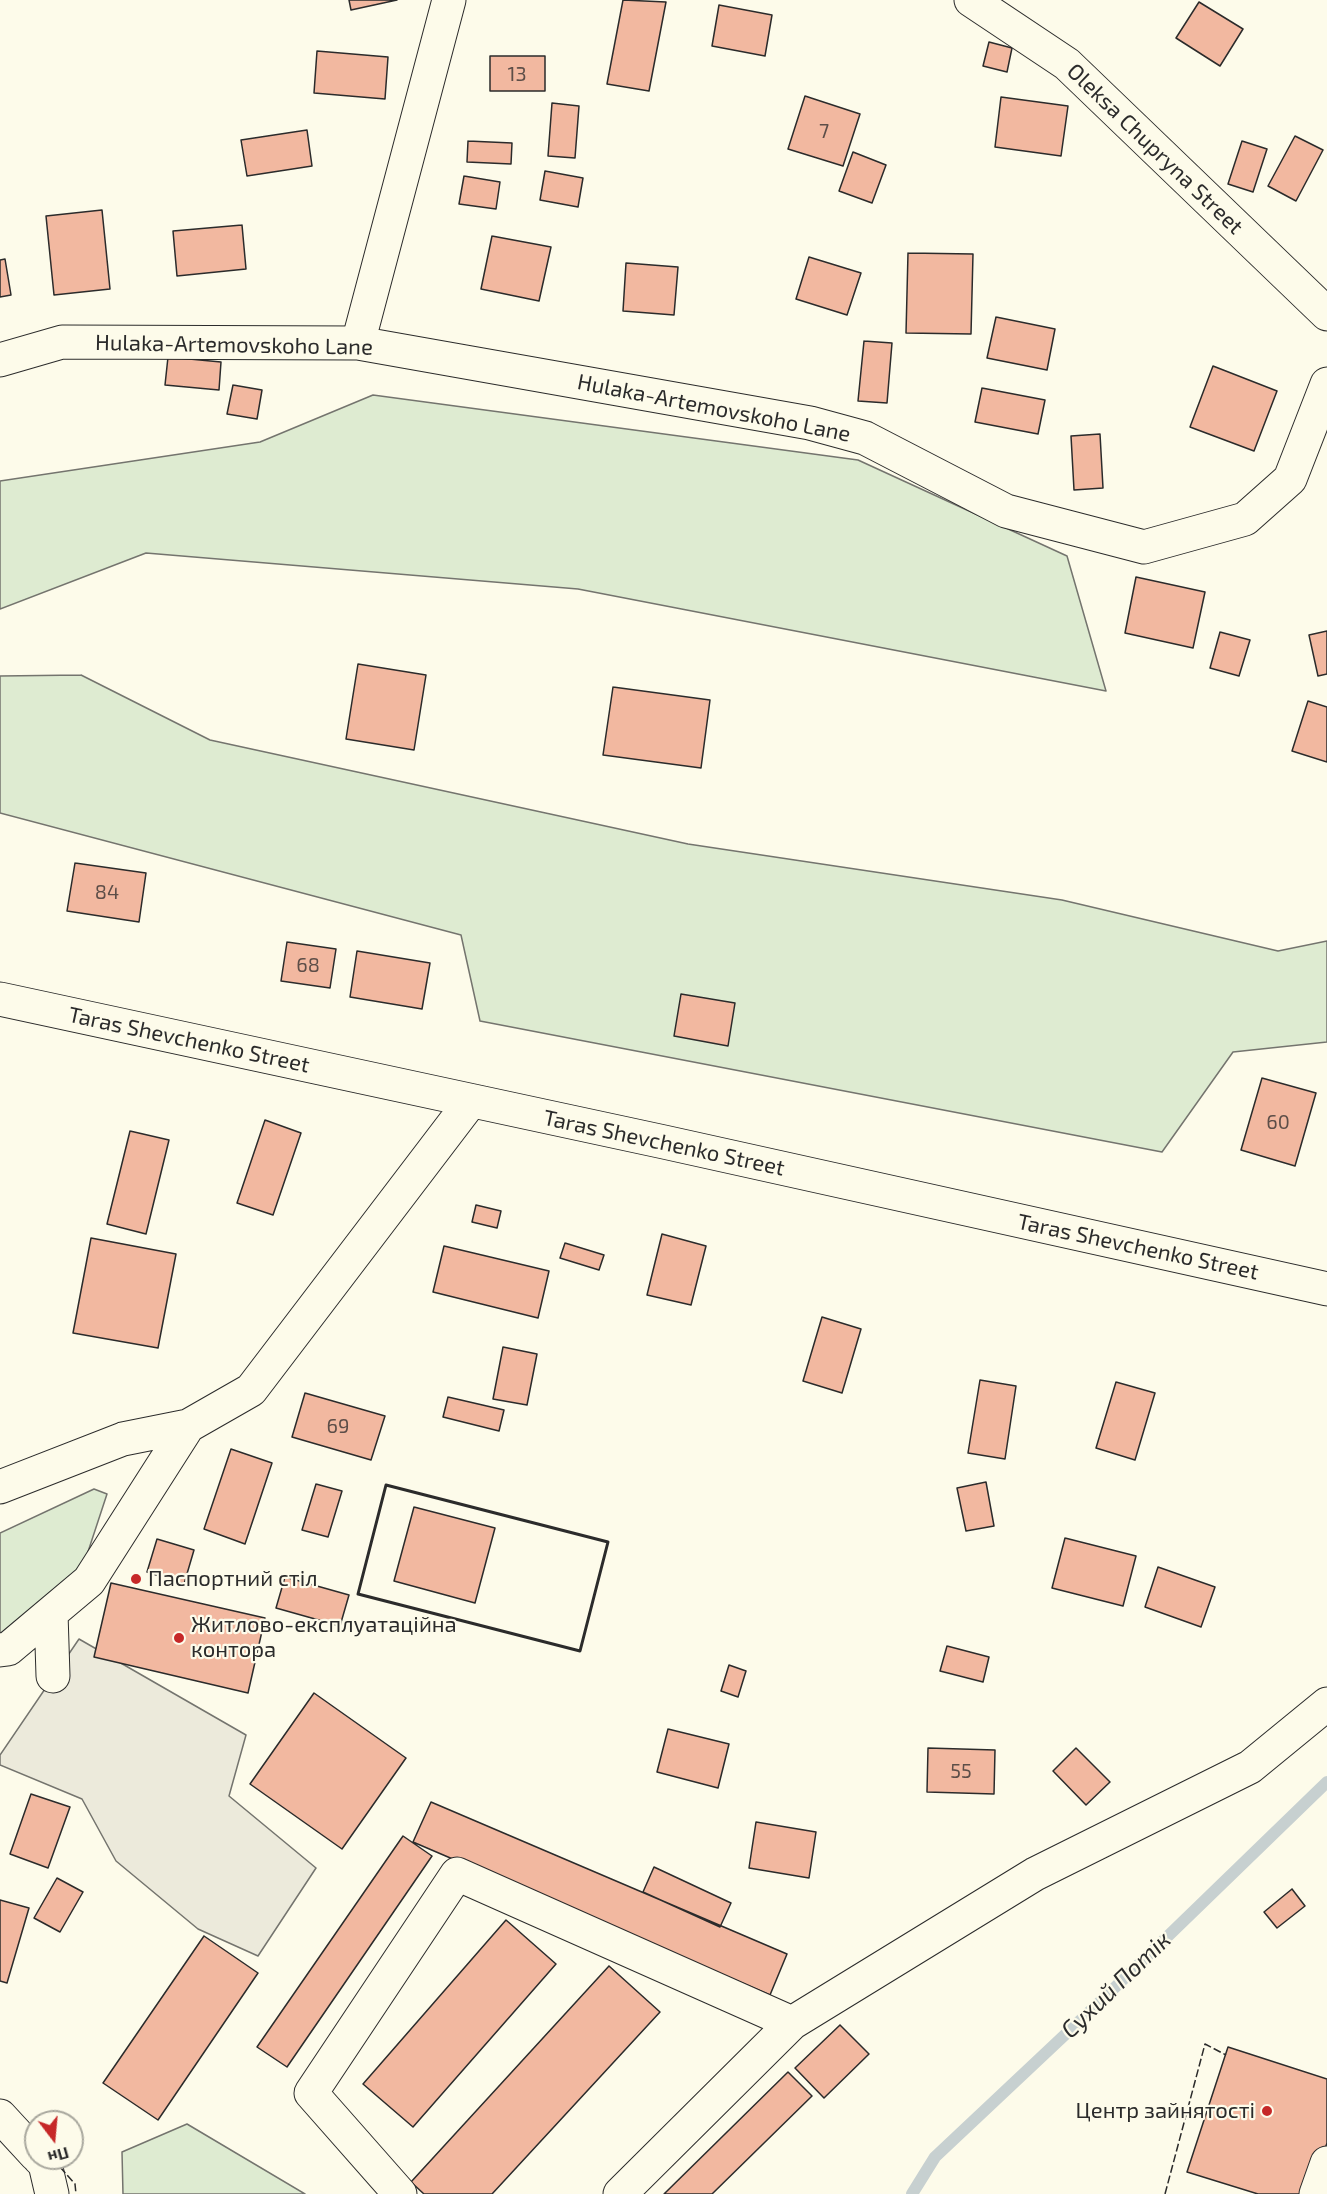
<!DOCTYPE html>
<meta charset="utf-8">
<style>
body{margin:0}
#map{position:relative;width:1327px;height:2194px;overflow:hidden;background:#fdfbea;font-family:"Exo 2",sans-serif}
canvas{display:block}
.north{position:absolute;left:24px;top:2110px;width:60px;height:60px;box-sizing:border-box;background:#fdfbea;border:2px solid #a9a89e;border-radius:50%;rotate:164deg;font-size:16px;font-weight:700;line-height:24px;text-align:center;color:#2b2b2b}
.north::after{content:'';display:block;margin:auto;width:21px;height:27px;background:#c62828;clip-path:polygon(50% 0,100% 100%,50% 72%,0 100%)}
</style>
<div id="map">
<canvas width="1327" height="2194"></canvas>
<div class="north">Пн</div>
</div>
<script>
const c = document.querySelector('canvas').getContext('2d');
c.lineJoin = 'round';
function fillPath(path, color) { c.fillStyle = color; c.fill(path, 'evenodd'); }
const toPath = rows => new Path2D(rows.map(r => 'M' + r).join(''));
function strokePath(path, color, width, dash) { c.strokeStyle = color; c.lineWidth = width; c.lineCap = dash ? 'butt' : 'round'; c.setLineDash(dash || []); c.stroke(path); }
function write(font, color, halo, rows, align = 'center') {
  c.font = font + ' "Exo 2",sans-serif'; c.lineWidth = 4.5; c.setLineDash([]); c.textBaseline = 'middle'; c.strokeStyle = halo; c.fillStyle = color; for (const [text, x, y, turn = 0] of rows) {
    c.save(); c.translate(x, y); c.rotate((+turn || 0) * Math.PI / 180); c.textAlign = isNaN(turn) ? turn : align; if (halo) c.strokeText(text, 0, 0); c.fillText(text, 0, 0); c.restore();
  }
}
const green = toPath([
 [373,395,858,460,1067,556,1106,691,578,589,146,553,0,609,0,481,260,442,373,395],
 [81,675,210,740,688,844,1062,900,1278,951,1327,941,1327,1042,1233,1052,1162,1152,480,1021,461,935,0,813,0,676,81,675],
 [94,1489,107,1494,82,1570,0,1637,0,1533,94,1489],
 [187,2124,305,2194,123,2194,122,2152,187,2124]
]);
fillPath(green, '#deebd1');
strokePath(green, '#74746e', 1.5);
const parking = toPath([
 [79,1639,246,1735,229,1796,316,1868,258,1956,198,1929,116,1861,82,1799,0,1765,0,1755,79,1639]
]);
fillPath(parking, '#eceadb');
strokePath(parking, '#74746e', 1.5);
strokePath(toPath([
 [912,2194,935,2157,1103,1999,1327,1782]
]), '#c7d0d0', 12);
const building = toPath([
 [349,0,397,0,351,10,349,0],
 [623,0,666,2,649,91,607,84,623,0],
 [1199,2,1243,29,1220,66,1176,38,1199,2],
 [719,5,772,15,765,56,712,46,719,5],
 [989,42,1012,48,1007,72,983,66,989,42],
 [317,51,388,57,385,99,314,93,317,51],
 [490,56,545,56,545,91,490,91,490,56],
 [805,96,860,114,843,166,788,149,805,96],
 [1001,97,1068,106,1061,156,995,147,1001,97],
 [552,103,579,106,575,158,548,156,552,103],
 [307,130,312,166,247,176,241,140,307,130],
 [1295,136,1323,150,1296,201,1268,186,1295,136],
 [468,141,512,143,511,164,467,162,468,141],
 [1242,141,1267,149,1253,192,1228,184,1242,141],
 [853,152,886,165,872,203,839,191,853,152],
 [545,171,583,178,578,207,540,200,545,171],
 [464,176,500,182,496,209,459,204,464,176],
 [102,210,110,289,54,295,46,216,102,210],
 [242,225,246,269,177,276,173,231,242,225],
 [492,236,551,247,539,301,481,289,492,236],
 [908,253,973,254,971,334,906,333,908,253],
 [809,257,861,273,847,315,796,299,809,257],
 [5,259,11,295,0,297,0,260,5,259],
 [626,263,678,267,674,315,623,311,626,263],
 [996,317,1055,329,1047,370,987,358,996,317],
 [864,341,892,343,887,403,858,401,864,341],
 [168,357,221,362,219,390,165,385,168,357],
 [1213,366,1277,391,1254,451,1190,427,1213,366],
 [233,385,262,390,257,419,227,414,233,385],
 [982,388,1045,400,1038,434,975,422,982,388],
 [1100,434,1103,488,1074,490,1071,436,1100,434],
 [1136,577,1205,592,1193,648,1125,633,1136,577],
 [1327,631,1327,674,1318,676,1309,635,1327,631],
 [1220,632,1250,640,1239,676,1210,668,1220,632],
 [358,664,426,675,414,750,346,739,358,664],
 [613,687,710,700,701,768,603,755,613,687],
 [1308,701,1327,707,1327,762,1292,751,1308,701],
 [75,863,146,873,139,922,67,911,75,863],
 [287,942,336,949,330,988,281,981,287,942],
 [357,951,430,963,422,1009,350,997,357,951],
 [681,994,735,1003,728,1046,674,1036,681,994],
 [1262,1078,1316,1093,1295,1166,1241,1150,1262,1078],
 [265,1120,301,1133,273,1215,237,1203,265,1120],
 [130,1131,169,1140,146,1234,107,1224,130,1131],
 [476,1205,501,1211,497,1228,472,1222,476,1205],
 [662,1234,706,1246,691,1305,647,1295,662,1234],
 [91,1238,176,1254,158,1348,73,1333,91,1238],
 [565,1243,604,1255,599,1270,560,1258,565,1243],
 [444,1246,549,1271,538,1318,433,1292,444,1246],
 [822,1317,861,1329,842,1393,803,1381,822,1317],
 [503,1347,537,1354,527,1405,493,1399,503,1347],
 [980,1380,1016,1386,1005,1459,968,1453,980,1380],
 [1116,1382,1155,1393,1135,1460,1096,1448,1116,1382],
 [305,1393,385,1416,371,1460,292,1437,305,1393],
 [448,1397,504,1410,499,1431,443,1417,448,1397],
 [231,1449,272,1463,245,1544,204,1529,231,1449],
 [986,1482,994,1526,966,1531,957,1488,986,1482],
 [316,1484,342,1491,328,1537,302,1530,316,1484],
 [414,1507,495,1528,475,1603,394,1581,414,1507],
 [1065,1538,1136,1556,1123,1606,1052,1588,1065,1538],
 [157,1539,194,1550,184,1584,147,1572,157,1539],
 [1158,1567,1215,1587,1201,1627,1145,1607,1158,1567],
 [285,1577,349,1595,340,1626,276,1608,285,1577],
 [111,1583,265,1618,248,1693,94,1657,111,1583],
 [947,1646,989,1657,983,1682,940,1671,947,1646],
 [729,1665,746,1671,738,1697,721,1691,729,1665],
 [314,1693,406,1758,342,1849,250,1784,314,1693],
 [668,1729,729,1744,718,1788,657,1772,668,1729],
 [928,1748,995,1750,994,1794,927,1792,928,1748],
 [1076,1748,1110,1782,1086,1805,1053,1771,1076,1748],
 [31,1794,70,1807,48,1868,10,1854,31,1794],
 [431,1802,787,1954,770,1995,413,1842,431,1802],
 [756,1822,816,1832,809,1878,749,1868,756,1822],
 [403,1836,432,1856,287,2067,257,2047,403,1836],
 [654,1867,731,1903,720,1927,643,1892,654,1867],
 [57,1878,83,1892,60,1932,34,1918,57,1878],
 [1292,1889,1305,1906,1277,1928,1264,1912,1292,1889],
 [0,1900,29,1908,7,1983,0,1981,0,1900],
 [506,1920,556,1964,413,2127,363,2084,506,1920],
 [204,1936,258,1973,158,2120,103,2083,204,1936],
 [609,1966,660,2012,492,2194,424,2194,411,2182,609,1966],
 [840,2025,869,2054,824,2098,795,2068,840,2025],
 [1228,2047,1327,2079,1327,2143,1310,2194,1258,2194,1187,2172,1228,2047],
 [788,2072,812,2096,712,2194,664,2194,788,2072]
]);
fillPath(building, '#f2b8a0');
strokePath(building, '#2b2b2b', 1.5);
const minor = toPath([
 [971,0,1067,64,1327,314],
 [358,343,449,0],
 [0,360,62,342,358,343,810,423,865,438,1006,511,1144,547,1245,519,1290,479,1327,384],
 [0,999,664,1142,1327,1289],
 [0,1487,123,1439,188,1426,251,1390,471,1101],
 [51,1613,53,1676],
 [0,1650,8,1649,89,1581,188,1426],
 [0,2116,36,2155],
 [39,2158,45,2164,52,2194],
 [400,2194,311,2093,457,1874,792,2023],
 [620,2194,792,2023,1035,1874,1250,1767,1327,1704],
 [1316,2194,1327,2163]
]);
strokePath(minor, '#2b2b2b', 35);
strokePath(minor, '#fdfbea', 33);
strokePath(toPath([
 [60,2167,75,2184,76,2194],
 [1165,2194,1205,2044,1226,2055]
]), '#2b2b2b', 1.5, [8, 3]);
strokePath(toPath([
 [386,1485,608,1542,580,1651,358,1594,386,1485]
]), '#2b2b2b', 3);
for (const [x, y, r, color] of [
 [136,1579,6,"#c62828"],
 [179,1638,6,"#c62828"],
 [1267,2111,6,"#c62828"]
]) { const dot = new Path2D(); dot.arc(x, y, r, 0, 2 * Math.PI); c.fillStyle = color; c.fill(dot); strokePath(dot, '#fdfbea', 2); }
write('20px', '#5d4e48', null, [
 ["13",517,74],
 ["7",824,131],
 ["84",107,892],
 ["68",308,965],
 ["60",1278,1122],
 ["69",338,1426],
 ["55",961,1771]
]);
write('22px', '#2b2b2b', '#fdfbea', [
 ["Oleksa Chupryna Street",1155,149,44],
 ["Hulaka-Artemovskoho Lane",234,345,1],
 ["Hulaka-Artemovskoho Lane",714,408,11],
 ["Taras Shevchenko Street",189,1040,12],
 ["Taras Shevchenko Street",664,1143,12],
 ["Taras Shevchenko Street",1138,1247,12]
]);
write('22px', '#2b2b2b', '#fdfbea', [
 ["Паспортний стіл",148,1579],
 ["Житлово-експлуатаційна",191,1625],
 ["контора",191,1650],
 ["Центр зайнятості",1255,2111,"right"]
], 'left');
write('italic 24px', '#2b2b2b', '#fdfbea', [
 ["Сухий Потік",1116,1985,-44]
]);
</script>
